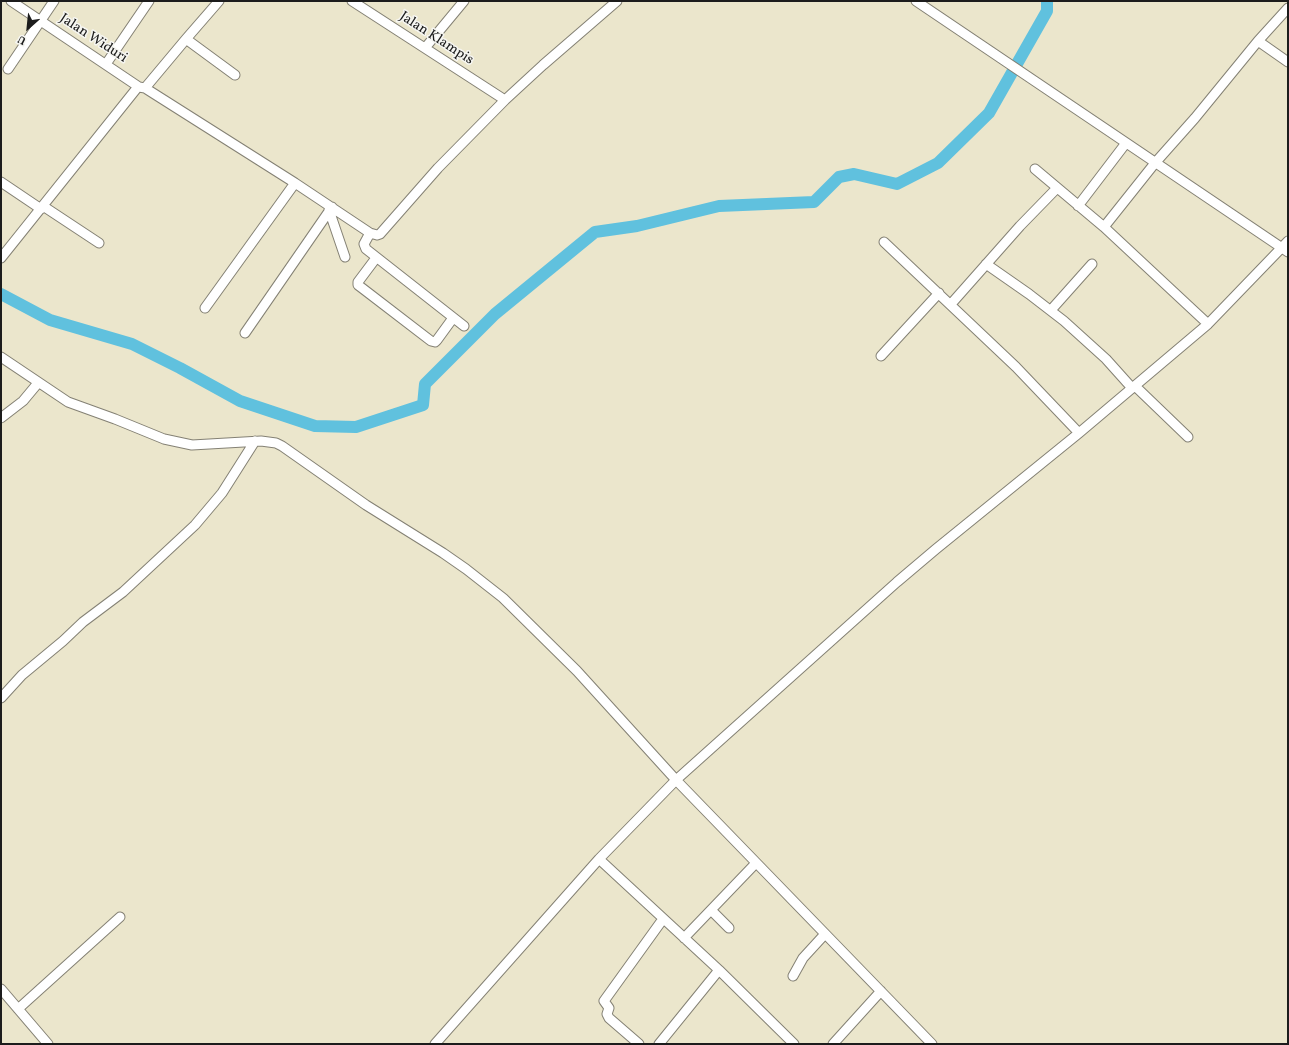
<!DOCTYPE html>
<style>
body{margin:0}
#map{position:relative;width:1289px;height:1045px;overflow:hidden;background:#ebe6cc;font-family:Vollkorn,serif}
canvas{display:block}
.frame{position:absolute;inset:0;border:2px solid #1c1c1c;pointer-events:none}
.north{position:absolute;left:8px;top:8px;width:40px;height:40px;-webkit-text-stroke:3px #f6f6f2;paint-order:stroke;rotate:207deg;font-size:11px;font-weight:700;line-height:16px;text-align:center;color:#1c1c1c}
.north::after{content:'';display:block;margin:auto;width:14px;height:18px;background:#1c1c1c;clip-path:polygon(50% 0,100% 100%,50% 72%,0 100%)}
</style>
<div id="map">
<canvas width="1289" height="1045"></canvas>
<div class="frame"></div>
<div class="north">U</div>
</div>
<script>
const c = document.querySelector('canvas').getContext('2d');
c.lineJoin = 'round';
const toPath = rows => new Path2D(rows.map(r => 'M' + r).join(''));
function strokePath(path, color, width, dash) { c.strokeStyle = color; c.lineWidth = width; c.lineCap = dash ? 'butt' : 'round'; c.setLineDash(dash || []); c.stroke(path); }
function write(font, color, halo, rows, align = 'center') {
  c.font = font + ' Vollkorn,serif'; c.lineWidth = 3; c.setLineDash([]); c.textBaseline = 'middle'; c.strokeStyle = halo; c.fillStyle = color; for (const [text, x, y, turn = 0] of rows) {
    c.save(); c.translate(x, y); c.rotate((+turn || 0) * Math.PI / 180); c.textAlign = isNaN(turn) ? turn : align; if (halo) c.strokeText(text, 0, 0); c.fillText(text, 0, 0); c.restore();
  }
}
strokePath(toPath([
 [1,294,50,320,132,344,180,368,240,401,315,426,356,427,423,405,425,384,495,314,595,232,637,226,719,206,814,202,839,177,854,174,897,184,938,163,989,113,1047,11,1047,1]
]), '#60c1de', 12);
const minor = toPath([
 [11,1,139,87,145,88,295,183,370,233,377,235,380,234,438,168,505,100,543,65,617,1],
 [352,1,505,100],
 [916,1,1288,252],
 [186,39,235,75],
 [1258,41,1288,62],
 [425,48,464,1],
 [106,64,149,1],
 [8,69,54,1],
 [145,88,186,39,219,1],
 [1035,169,1104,227,1208,324],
 [1,182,41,209],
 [43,206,99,243],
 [1078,206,1126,143],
 [329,210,345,257],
 [1104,227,1155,163,1195,118,1258,41,1288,8],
 [370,233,364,244,366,249,464,326],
 [884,242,1016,367,1079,433],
 [1,258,137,88,139,87],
 [376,258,358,282,358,285,362,288,431,341,435,342,437,340,453,318],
 [986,264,1029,294,1064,321,1106,359,1132,388],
 [951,304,1020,226,1057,188],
 [205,308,295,183],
 [1051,310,1092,264],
 [245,333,332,207],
 [881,356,939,293],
 [1,357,68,402,115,419,164,439,192,445,261,441,276,443,282,446,366,505,443,553,466,569,503,598,577,671,676,780,932,1044],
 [1135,386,1188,437],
 [1,418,23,401,38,383],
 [1,698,22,675,63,641,83,622,123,592,195,525,222,493,255,441],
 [599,859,719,970,794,1044],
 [711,910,729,928],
 [684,938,756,863],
 [793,976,803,958,825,934],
 [1,989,48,1044],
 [18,1009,120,917],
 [435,1044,599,859,676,780,897,582,936,549,1079,433,1208,324,1288,241],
 [639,1044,609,1018,607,1014,609,1008,604,1001,663,919],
 [659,1044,719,970],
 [833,1044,881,991]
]);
strokePath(minor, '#848174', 11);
strokePath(minor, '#fff', 9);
write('14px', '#1c1c1c', '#f6f6f2', [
 ["Jalan Widuri",93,39,33],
 ["Jalan Klampis",436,39,33]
]);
</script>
